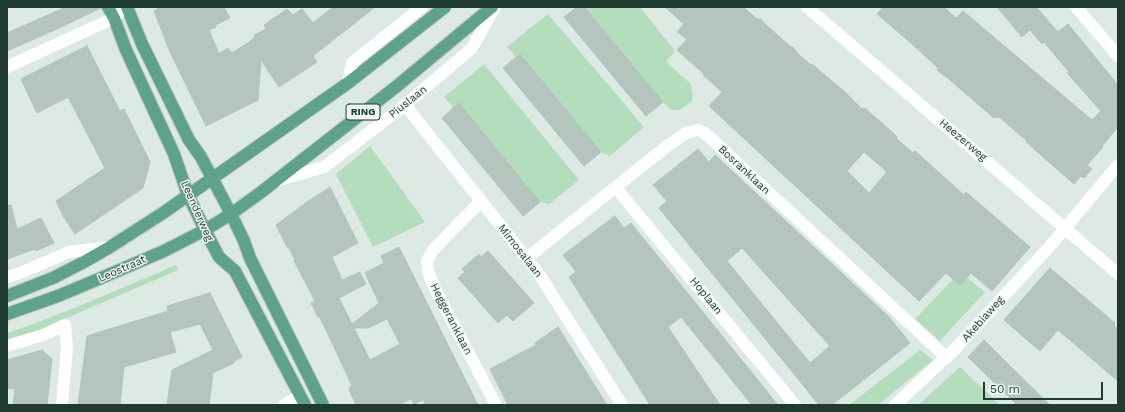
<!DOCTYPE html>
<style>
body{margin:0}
#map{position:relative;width:1125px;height:412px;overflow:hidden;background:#ddeae4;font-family:"Work Sans",sans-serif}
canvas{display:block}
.frame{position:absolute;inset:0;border:8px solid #1e3a31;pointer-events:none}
.scale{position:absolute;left:983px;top:382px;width:120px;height:18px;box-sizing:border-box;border:2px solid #1e3a31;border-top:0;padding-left:5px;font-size:12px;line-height:14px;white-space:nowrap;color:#1e3a31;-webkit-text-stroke:3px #eef7f2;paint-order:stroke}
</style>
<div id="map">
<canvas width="1125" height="412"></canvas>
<div class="frame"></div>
<div class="scale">50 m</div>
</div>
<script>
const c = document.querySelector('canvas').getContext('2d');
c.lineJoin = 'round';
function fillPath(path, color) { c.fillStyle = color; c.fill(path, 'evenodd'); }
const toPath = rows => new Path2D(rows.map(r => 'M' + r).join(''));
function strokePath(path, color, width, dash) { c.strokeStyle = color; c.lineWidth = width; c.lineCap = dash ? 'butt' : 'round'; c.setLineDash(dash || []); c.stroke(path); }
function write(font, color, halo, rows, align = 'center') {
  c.font = font + ' "Work Sans",sans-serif'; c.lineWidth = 3; c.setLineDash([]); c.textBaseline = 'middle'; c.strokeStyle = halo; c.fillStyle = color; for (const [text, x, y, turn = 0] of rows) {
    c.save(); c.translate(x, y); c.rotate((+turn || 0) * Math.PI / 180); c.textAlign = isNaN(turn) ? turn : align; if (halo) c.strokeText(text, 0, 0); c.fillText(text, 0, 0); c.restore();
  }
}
fillPath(toPath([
 [584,7,640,7,675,51,666,62,691,84,693,99,690,103,681,109,677,110,671,110,663,102],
 [548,14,644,127,610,156,601,152,520,54,516,57,507,47],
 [484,64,579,180,549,204,540,202,460,104,454,108,444,97],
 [370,146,425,222,373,247,336,174],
 [176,265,178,270,62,320,38,332,7,341,7,333,33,324,82,305],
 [966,277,985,292,940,341,915,319,953,279,960,285],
 [920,350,933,360,878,405,849,405],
 [960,367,1000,405,918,405]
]), '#b4ddbd');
const building = toPath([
 [66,7,101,8,57,29,7,51,7,33,66,7],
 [157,7,224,7,230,18,215,25,216,27,209,30,219,54,228,48,232,53,249,42,255,37,254,35,266,29,264,25,287,9,293,15,302,9,313,23,333,7,375,7,313,56,317,62,279,87,261,60,258,100,206,126,170,52,154,11,158,9,157,7],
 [577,7,584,7,663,102,646,116,564,17,577,7],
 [665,7,743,7,757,19,761,19,764,23,791,47,793,47,798,54,811,65,812,64,845,92,862,109,865,108,892,132,897,137,897,139,913,153,915,151,964,195,966,192,1030,247,992,291,971,273,960,285,946,273,919,301,709,106,722,92,703,75,704,74,677,50,687,39,677,32,684,24,665,7],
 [864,152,887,172,869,193,847,171,864,152],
 [883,7,944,7,956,18,963,11,1092,120,1101,111,1067,73,1069,72,1044,42,1042,44,1030,30,1022,37,997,7,1036,7,1058,32,1068,24,1118,85,1118,127,1102,146,1103,147,1087,165,1092,169,1084,178,1081,176,1074,184,1026,142,1027,141,999,117,998,118,996,117,994,118,950,80,937,70,938,68,912,44,877,14,883,7],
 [87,46,120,111,124,109,150,162,143,188,75,234,63,216,56,201,105,168,68,97,37,113,21,79,87,46],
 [520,54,601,152,584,166,503,68,520,54],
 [459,103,540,202,523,216,442,118,459,103],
 [698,149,709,162,715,155,888,316,910,343,832,405,819,405,659,208,667,201,653,185,698,149],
 [742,248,830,346,810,363,727,261,742,248],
 [330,187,358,243,332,257,342,280,360,272,366,284,339,298,352,324,379,303,365,273,384,263,381,256,399,247,478,405,426,405,423,400,414,404,411,399,399,405,356,405,349,390,350,390,349,388,352,386,327,332,319,316,318,317,311,303,315,301,294,261,295,260,289,248,287,247,276,225,304,204,330,187],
 [387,319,400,344,370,360,354,328,368,328,387,319],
 [11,205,17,229,41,218,54,243,36,251,35,249,7,259,7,206,11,205],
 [615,216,624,228,631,223,778,405,752,405,681,317,668,327,720,405,650,405,569,277,576,272,563,255,615,216],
 [488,251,534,303,513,321,507,315,498,323,458,278,465,272,462,269,479,254,481,257,488,251],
 [1050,268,1115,323,1114,326,1118,329,1118,381,1058,330,1040,351,1004,320,1050,268],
 [210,293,242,357,233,362,234,363,213,373,209,405,167,405,172,370,213,350,200,324,170,332,176,352,124,367,120,405,78,405,87,336,168,311,167,306,210,293],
 [558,327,607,405,508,405,490,369,536,345,535,343,558,327],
 [984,340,1014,370,1050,405,1017,405,968,357,984,340],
 [42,350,52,359,47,405,13,405,15,389,7,388,7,360,42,350]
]);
fillPath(building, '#b3c5bc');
strokePath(building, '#b0c4ba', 1);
const major = toPath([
 [108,7,114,18,126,50,174,154,188,195,205,230,219,257,235,271,305,405],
 [127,7,142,44,189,140,201,157,231,214,244,241,250,258,323,405],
 [7,296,55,277,84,262,110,247,163,213,348,83,445,7],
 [7,314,58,296,101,278,164,251,205,230,231,214,260,193,397,86,492,7]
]);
strokePath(major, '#bcc4c1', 14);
strokePath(toPath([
 [807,7,1118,274],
 [1076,7,1118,56],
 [7,67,114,18,125,7],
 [348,83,352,63,422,7],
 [405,105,539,274,622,405],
 [276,181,324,167,405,105,472,48,495,7],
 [616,188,795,405],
 [481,201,433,250,427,261,428,271,435,289,496,405],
 [527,258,666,147,686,133,697,130,705,133,947,358],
 [7,277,20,273,69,252,110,247],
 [7,346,43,335,65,325,67,347,62,405],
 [284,405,300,395],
 [895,405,955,349,1050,246,1118,165]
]), '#fff', 12);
strokePath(major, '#5fa28c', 12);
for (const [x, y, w] of [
 [363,112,34]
]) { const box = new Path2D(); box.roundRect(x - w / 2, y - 8, w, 16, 3); c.fillStyle = '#eef7f2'; c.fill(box); strokePath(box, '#1e3a31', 1); }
write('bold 10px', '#1e3a31', null, [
 ["RING",363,112]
]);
write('11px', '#1e3a31', '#eef7f2', [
 ["Piuslaan",408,102,-39],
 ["Heezerweg",963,140,40],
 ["Bosranklaan",744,170,43],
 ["Leenderweg",197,211,66],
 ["Mimosalaan",520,251,52],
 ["Leostraat",122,269,-24],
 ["Hoplaan",706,296,51],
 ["Heggeranklaan",451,319,63],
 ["Akebiaweg",983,319,-48]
]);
</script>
